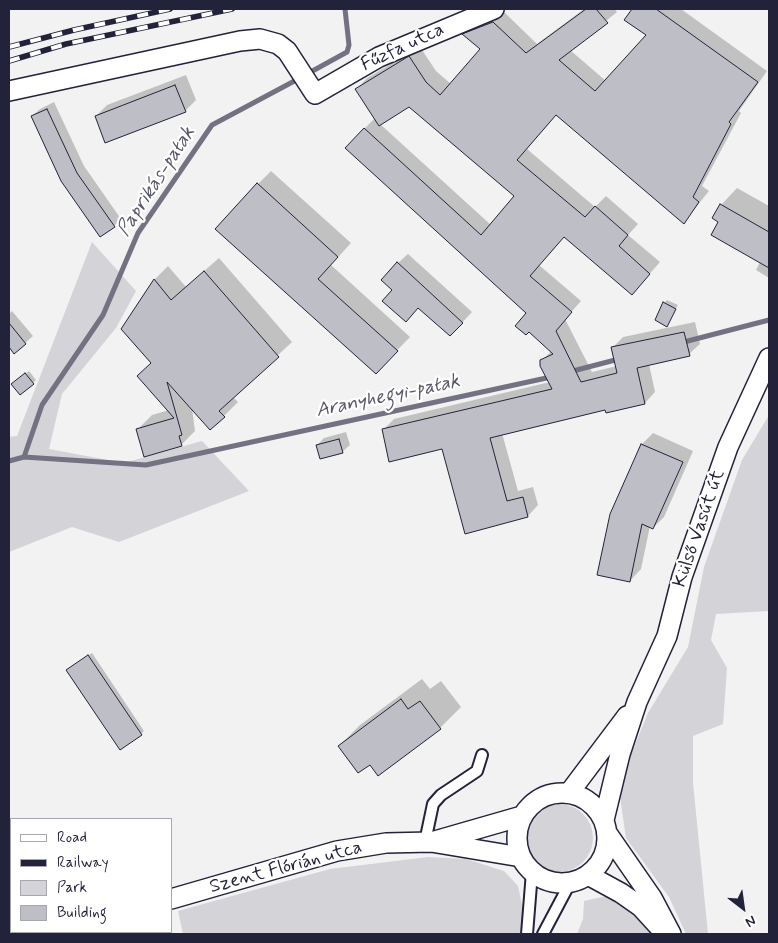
<!DOCTYPE html>
<meta charset="utf-8">
<style>
body{margin:0}
#map{position:relative;width:778px;height:943px;overflow:hidden;background:#f2f2f3;font-family:Mynerve,sans-serif}
canvas{display:block}
.frame{position:absolute;inset:0;border:10px solid #22223b;pointer-events:none}
.legend{position:absolute;left:10px;top:818px;width:162px;height:115px;box-sizing:border-box;background:#fff;border:1px solid #a7a7b1;margin:0;padding:6px 9px;list-style:none;font-size:15px;color:#22223b}
.legend li{display:flex;align-items:center;gap:10px;height:25px}
.legend b{width:25px;border:1px solid #a7a7b1}
.north{position:absolute;left:718px;top:883px;width:50px;height:50px;-webkit-text-stroke:4px #fff;paint-order:stroke;rotate:150deg;font-size:14px;font-weight:700;line-height:20px;text-align:center;color:#22223b}
.north::after{content:'';display:block;margin:auto;width:18px;height:22px;background:#22223b;clip-path:polygon(50% 0,100% 100%,50% 72%,0 100%)}
</style>
<div id="map">
<canvas width="778" height="943"></canvas>
<div class="frame"></div>
<ul class="legend">
<li><b style="height:6px;background:#fff"></b>Road</li>
<li><b style="height:6px;background:#22223b"></b>Railway</li>
<li><b style="height:14px;background:#d3d3d8"></b>Park</li>
<li><b style="height:14px;background:#bebec6"></b>Building</li>
</ul>
<div class="north">N</div>
</div>
<script>
const c = document.querySelector('canvas').getContext('2d');
c.lineJoin = 'round';
function fillPath(path, color) { c.fillStyle = color; c.fill(path, 'evenodd'); }
const toPath = rows => new Path2D(rows.map(r => 'M' + r).join(''));
function strokePath(path, color, width, dash) { c.strokeStyle = color; c.lineWidth = width; c.lineCap = dash ? 'butt' : 'round'; c.setLineDash(dash || []); c.stroke(path); }
function write(font, color, halo, rows, align = 'center') {
  c.font = font + ' Mynerve,sans-serif'; c.lineWidth = 4.5; c.setLineDash([]); c.textBaseline = 'middle'; c.strokeStyle = halo; c.fillStyle = color; for (const [text, x, y, turn = 0] of rows) {
    c.save(); c.translate(x, y); c.rotate((+turn || 0) * Math.PI / 180); c.textAlign = isNaN(turn) ? turn : align; if (halo) c.strokeText(text, 0, 0); c.fillText(text, 0, 0); c.restore();
  }
}
fillPath(toPath([
 [92,242,136,291,116,328,62,394,49,449,124,463,202,441,249,491,119,542,72,527,9,552,9,437,17,436],
 [769,415,769,611,716,614,711,640,727,668,723,724,693,736,693,783,708,934,686,934,669,897,626,838,620,797,626,767,648,713,688,647,704,567,742,460],
 '525 838a34 34 0 1 1 68 0a34 34 0 1 1-68 0Z',
 [428,857,466,859,504,871,518,886,525,919,519,934,183,934,178,911,330,869],
 [607,896,636,915,651,934,577,934,583,919,584,901]
]), '#d3d3d8');
fillPath(toPath([
 [584,9,615,9,617,12,570,50,606,81,648,35,626,19,633,9,681,9,767,71,739,111,741,113,702,186,709,191,684,222,557,114,527,149,595,207,606,196,638,224,628,235,660,262,632,294,564,236,539,265,581,301,565,319,592,372,617,366,613,347,623,337,695,322,700,344,689,354,649,364,655,392,645,403,607,412,606,408,502,433,518,491,533,487,538,505,528,516,466,533,443,447,383,430,394,419,550,382,542,361,552,350,528,313,364,129,375,118,357,89,367,78,420,47,436,71,451,84,481,49,464,34,474,24,504,12,537,44],
 [409,105,516,196,491,225,380,124],
 [186,75,196,100,185,111,96,116,107,105],
 [54,102,84,166,121,219,114,226,32,116,40,109],
 [271,171,351,243,331,265,410,337,376,372,258,184],
 [737,188,769,206,769,278,756,270,760,262,720,221,721,205],
 [408,254,472,312,460,325,419,307,406,320,394,290,398,263],
 [219,258,292,342,233,397,238,402,224,416,192,408,195,431,181,445,138,429,152,415,169,410,152,362,154,280,168,266,186,287],
 [667,300,678,305,667,325,664,303],
 [12,311,33,336,15,352,9,345,9,314],
 [29,371,36,380,33,383,16,381],
 [346,432,350,445,342,452,317,445,324,438],
 [653,433,693,451,664,517,653,528,650,526,641,569,630,581,611,515,642,444],
 [92,653,144,731,141,734,71,667],
 [422,679,430,689,441,681,461,707,440,728,370,763,339,746,360,725]
]), '#0003');
strokePath(toPath([
 [307,74,347,52,349,45,345,9],
 [680,343,769,320],
 [569,372,619,359],
 [24,457,42,405,103,315,138,233,212,125,300,78],
 [9,461,24,457,146,465,551,377]
]), '#727282', 5);
const building = toPath([
 [586,9,596,9,608,23,559,60,595,91,646,35,624,20,632,9,656,9,758,82,729,122,731,124,693,197,699,202,684,224,556,115,517,160,585,217,595,206,628,235,619,246,650,274,632,295,564,237,530,276,572,312,556,331,581,382,617,373,611,347,684,332,690,356,637,368,645,404,606,413,605,410,490,438,507,501,523,497,528,517,465,534,442,449,389,462,382,429,552,389,540,366,540,360,553,354,529,332,526,335,515,326,526,313,345,148,364,128,481,235,514,196,409,107,379,126,355,89,409,56,426,82,440,95,480,49,462,34,493,22,526,53,586,9],
 [175,85,186,112,105,143,95,116,175,85],
 [47,109,77,173,115,227,100,237,61,181,31,116,47,109],
 [257,183,338,257,318,279,398,351,376,374,215,229,257,183],
 [720,204,769,232,769,268,711,235,718,222,712,218,720,204],
 [397,262,463,323,450,336,418,308,406,322,382,301,392,290,381,280,397,262],
 [204,271,279,357,219,411,225,417,210,430,167,382,182,435,179,436,182,446,144,457,136,429,174,418,137,376,151,363,121,329,154,279,171,300,204,271],
 [663,302,676,309,667,327,655,320,663,302],
 [9,323,26,344,14,354,9,347,9,323],
 [25,373,34,384,20,395,11,384,25,373],
 [339,439,343,453,320,459,316,445,339,439],
 [641,444,683,462,653,529,642,524,630,582,597,575,610,514,641,444],
 [88,655,142,735,120,750,66,670,88,655],
 [401,699,408,709,420,701,441,729,378,776,370,765,358,773,338,746,401,699]
]);
fillPath(building, '#bebec6');
strokePath(building, '#22223b', 1);
const service = toPath([
 [425,842,433,804,441,795,477,771,482,755],
 [527,934,532,872],
 [543,934,570,883]
]);
const minor = toPath([
 [9,91,240,41,260,39,278,44,287,51,315,94,379,57,494,9],
 [569,793,627,716],
 '517 838a45 45 0 1 1 90 0a45 45 0 1 1-90 0Z',
 [604,820,620,754,637,702,667,636,682,577,728,447,769,358],
 [607,833,652,898,671,934],
 [435,841,522,816],
 [588,875,621,893,641,907,662,930],
 [171,899,337,851,386,843,431,842,521,857],
 [47,934,56,932]
]);
strokePath(service, '#22223b', 14);
strokePath(minor, '#22223b', 22);
strokePath(service, '#fff', 10);
strokePath(minor, '#fff', 19);
const rail = toPath([
 [9,47,74,30,170,9],
 [9,61,66,44,232,9]
]);
strokePath(rail, '#22223b', 5.5);
strokePath(rail, '#fff', 4, [11]);
write('19px', '#22223b', '#fff', [
 ["Fűzfa utca",403,48,-25],
 ["Külső Vasút út",700,529,-71],
 ["Szent Flórián utca",286,868,-15]
]);
write('italic 20px', '#58586b', '#fff', [
 ["Paprikás-patak",157,182,-57],
 ["Aranyhegyi-patak",388,397,-12]
]);
</script>
